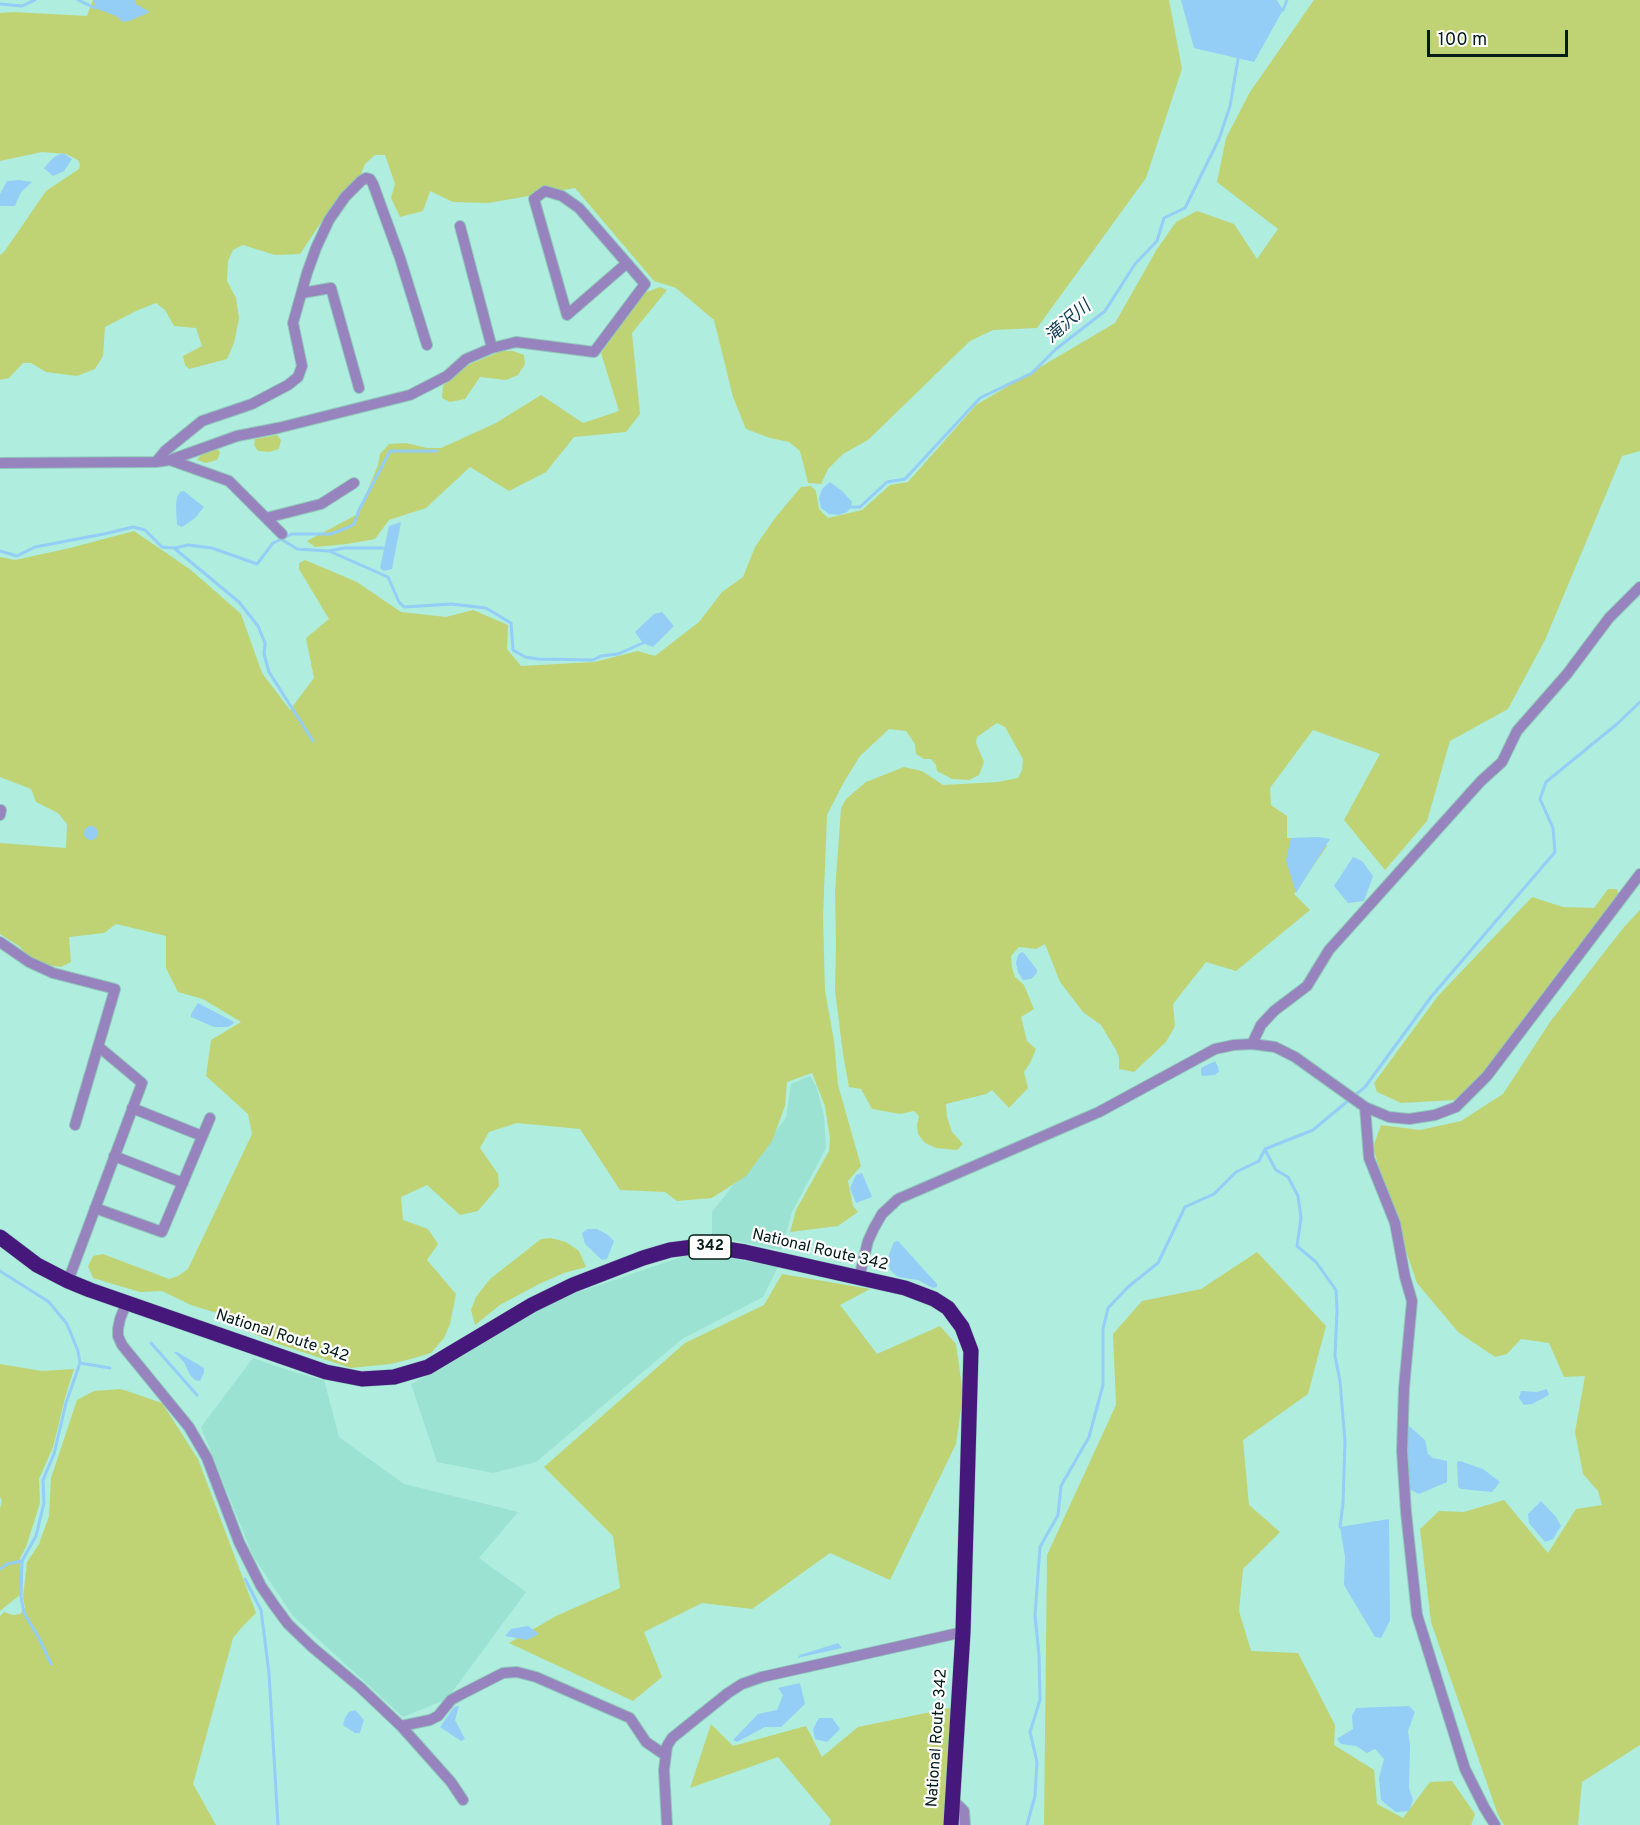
<!DOCTYPE html>
<meta charset="utf-8">
<style>
body{margin:0}
#map{position:relative;width:1640px;height:1825px;overflow:hidden;background:#afeddf;font-family:Overpass,sans-serif}
canvas{display:block}
.scale{position:absolute;left:1427px;top:30px;width:141px;height:27px;box-sizing:border-box;border:3px solid #031c17;border-top:0;padding-left:8px;font-size:18px;line-height:21px;white-space:nowrap;color:#031c17;-webkit-text-stroke:4px #fff;paint-order:stroke}
</style>
<div id="map">
<canvas width="1640" height="1825"></canvas>
<div class="scale">100 m</div>
</div>
<script>
const c = document.querySelector('canvas').getContext('2d');
c.lineJoin = 'round';
function fillPath(path, color) { c.fillStyle = color; c.fill(path, 'evenodd'); }
const toPath = rows => new Path2D(rows.map(r => 'M' + r).join(''));
function strokePath(path, color, width, dash) { c.strokeStyle = color; c.lineWidth = width; c.lineCap = dash ? 'butt' : 'round'; c.setLineDash(dash || []); c.stroke(path); }
function write(font, color, halo, rows, align = 'center') {
  c.font = font + ' Overpass,"Noto Sans JP",sans-serif'; c.lineWidth = 4.5; c.setLineDash([]); c.textBaseline = 'middle'; c.strokeStyle = halo; c.fillStyle = color; for (const [text, x, y, turn = 0] of rows) {
    c.save(); c.translate(x, y); c.rotate((+turn || 0) * Math.PI / 180); c.textAlign = isNaN(turn) ? turn : align; if (halo) c.strokeText(text, 0, 0); c.fillText(text, 0, 0); c.restore();
  }
}
fillPath(toPath([
 [810,1076,817,1088,824,1116,826,1148,792,1212,781,1250,712,1236,712,1212,786,1118,791,1084],
 [687,1255,717,1256,778,1267,763,1297,682,1339,536,1462,493,1473,437,1462,411,1384,449,1364,538,1310,570,1295],
 [253,1358,290,1371,324,1380,339,1437,404,1484,518,1512,479,1558,526,1592,447,1699,403,1717,293,1616,253,1556,201,1427]
]), '#9be2d2');
fillPath(toPath([
 [93,0,1169,0,1182,69,1146,178,1037,328,993,330,970,341,868,440,843,454,828,469,821,484,808,483,800,451,789,442,770,438,746,429,733,397,714,320,676,288,654,281,575,188,488,203,453,202,430,191,423,211,400,217,391,198,395,184,385,155,375,155,365,164,360,176,340,194,300,254,275,255,243,245,233,250,228,261,227,281,236,298,239,318,234,343,227,359,189,369,185,365,183,356,202,346,196,328,174,326,165,310,156,303,136,311,105,327,103,356,95,369,77,376,46,372,31,363,23,363,9,378,0,380,0,255,4,252,46,191,79,169,80,165,78,160,66,154,42,152,0,161,0,13,13,12,87,16],
 [1314,0,1640,0,1640,451,1622,456,1545,640,1508,709,1450,741,1427,821,1385,870,1344,820,1380,754,1313,730,1270,788,1271,805,1287,816,1287,838,1317,838,1327,846,1294,894,1310,910,1236,971,1206,962,1173,1004,1175,1026,1166,1042,1134,1072,1119,1069,1119,1058,1116,1050,1101,1025,1083,1012,1060,982,1045,944,1036,949,1019,947,1011,956,1012,968,1015,977,1024,985,1034,1009,1021,1017,1027,1041,1036,1049,1030,1063,1024,1072,1028,1088,1009,1108,992,1090,986,1094,946,1104,947,1117,952,1132,963,1144,957,1150,936,1148,925,1143,918,1134,917,1125,919,1116,914,1111,900,1114,872,1109,861,1089,849,1087,843,1054,835,990,836,945,835,892,841,808,846,799,866,782,904,767,922,771,943,785,998,782,1018,778,1022,770,1023,759,1005,727,997,723,977,737,976,743,984,762,979,775,969,780,952,779,937,771,936,765,931,759,924,759,916,754,915,744,906,731,889,729,860,756,844,782,827,815,823,917,825,991,834,1041,838,1085,861,1166,848,1181,853,1206,858,1212,838,1226,790,1232,796,1210,829,1151,830,1139,825,1106,812,1073,787,1082,785,1106,772,1141,746,1176,712,1198,677,1201,665,1192,620,1190,580,1129,517,1123,489,1132,480,1148,498,1174,499,1186,478,1211,460,1215,427,1185,401,1197,403,1220,428,1229,438,1244,427,1260,456,1294,450,1324,444,1338,431,1353,411,1359,390,1364,351,1368,281,1345,249,1332,217,1313,191,1305,162,1291,140,1292,93,1278,88,1266,93,1256,103,1254,169,1279,178,1276,188,1269,252,1134,248,1114,206,1076,211,1040,241,1022,203,999,178,992,166,968,166,936,116,924,104,933,69,937,71,962,61,967,34,963,19,946,0,934,0,843,66,848,67,824,58,813,36,802,31,789,0,777,0,557,15,560,70,548,134,531,191,570,241,614,262,673,290,710,314,678,306,638,329,619,299,569,299,563,305,560,357,582,401,612,446,617,473,610,508,625,507,649,521,666,594,662,638,651,655,656,699,622,722,592,743,577,755,547,775,518,801,487,811,486,816,491,819,509,828,518,862,510,890,485,908,482,976,405,1115,323,1157,249,1176,222,1197,211,1234,224,1257,259,1278,229,1217,182,1226,138,1250,92],
 [660,287,667,290,632,333,640,414,626,432,574,437,546,472,509,491,470,467,426,508,389,520,375,539,347,544,315,547,307,541,358,514,378,465,380,454,389,444,406,443,427,448,441,448,496,423,541,395,583,423,619,411,601,353,644,293],
 [502,351,513,351,524,355,525,364,518,375,506,380,480,377,465,399,450,402,442,398,443,386,455,375,470,364],
 [277,435,281,440,279,449,269,452,258,451,254,445,255,439],
 [218,449,220,453,217,460,206,463,197,460,203,452],
 [1608,889,1617,889,1619,897,1483,1074,1455,1100,1401,1103,1377,1092,1374,1083,1438,996,1532,897,1563,907,1594,908],
 [1640,910,1640,1745,1582,1782,1578,1825,1504,1825,1498,1815,1431,1622,1420,1529,1439,1511,1464,1512,1504,1500,1548,1553,1576,1509,1602,1505,1598,1491,1583,1474,1575,1432,1585,1376,1564,1377,1549,1343,1521,1339,1507,1354,1495,1357,1458,1332,1417,1283,1389,1202,1373,1147,1381,1125,1420,1130,1461,1121,1503,1094,1550,1022,1624,927],
 [551,1238,566,1242,579,1251,586,1267,564,1273,539,1284,500,1305,475,1325,471,1310,476,1297,490,1279,541,1239],
 [1257,1252,1326,1326,1308,1394,1243,1440,1249,1505,1280,1532,1243,1569,1239,1611,1251,1651,1298,1653,1335,1725,1334,1745,1374,1770,1377,1804,1403,1818,1430,1782,1452,1781,1475,1814,1471,1825,1044,1825,1047,1555,1116,1405,1113,1334,1142,1301,1201,1289],
 [782,1274,870,1289,840,1305,877,1354,940,1326,956,1344,963,1394,956,1444,890,1580,830,1553,752,1609,702,1603,644,1632,662,1677,633,1701,509,1643,558,1615,620,1588,613,1536,544,1467,685,1343,764,1305],
 [0,1364,42,1371,74,1369,65,1398,53,1447,39,1479,40,1503,26,1547,20,1558,21,1594,0,1611,0,1509,2,1501,0,1497],
 [121,1389,162,1403,198,1459,256,1613,242,1627,233,1638,193,1784,216,1825,0,1825,0,1616,4,1612,13,1615,20,1614,25,1608,23,1597,27,1562,39,1544,49,1516,51,1478,77,1400,94,1391],
 [950,1708,949,1789,944,1825,829,1825,831,1820,778,1757,690,1788,711,1724,733,1746,806,1726,822,1757,858,1727]
]), '#bfd375');
fillPath(toPath([
 [94,0,135,0,136,4,150,12,129,21,123,22,116,16,95,8],
 [1181,0,1277,0,1283,10,1254,62,1194,48],
 [63,153,72,159,64,171,53,176,44,168,54,157],
 [19,180,32,182,21,192,15,206,0,206,0,194,7,181],
 [830,482,842,491,852,502,851,507,847,512,839,515,829,514,821,508,819,498,822,489],
 [184,491,204,507,195,518,182,527,177,525,176,506,177,497,180,492],
 [401,522,392,569,384,571,380,568,389,526],
 [662,612,674,626,653,647,643,643,635,632,654,614],
 '84 833a7 7 0 1 1 14 0a7 7 0 1 1-14 0Z',
 [1318,837,1330,839,1296,893,1286,860,1291,838],
 [1353,857,1362,861,1373,876,1364,901,1348,903,1334,886],
 [1022,952,1024,953,1037,970,1037,973,1031,979,1023,980,1018,972,1016,963,1018,955],
 [198,1003,234,1022,233,1024,228,1027,214,1027,191,1017,191,1014],
 [1215,1061,1218,1067,1219,1072,1215,1075,1202,1076,1201,1072,1201,1068],
 [862,1173,872,1197,856,1203,850,1188,856,1175],
 [588,1229,597,1229,608,1235,614,1241,607,1259,602,1260,585,1244,582,1233],
 [898,1241,937,1284,937,1287,933,1288,918,1280,898,1277,890,1270,888,1257,894,1242],
 [174,1352,177,1352,204,1368,204,1373,200,1381,195,1380,190,1375,184,1362],
 [1547,1389,1549,1395,1532,1404,1524,1405,1519,1398,1521,1391,1537,1392],
 [1409,1426,1425,1440,1428,1454,1433,1458,1447,1461,1447,1482,1419,1494,1409,1489,1407,1427],
 [1460,1461,1483,1469,1500,1482,1492,1492,1461,1489,1458,1487,1457,1462],
 [1541,1501,1556,1517,1561,1526,1553,1539,1545,1542,1529,1523,1528,1514],
 [1389,1519,1390,1621,1381,1638,1375,1637,1344,1585,1345,1557,1340,1527],
 [528,1626,539,1634,527,1640,505,1636,511,1629],
 [838,1643,842,1648,797,1658,800,1655],
 [800,1683,805,1704,781,1727,765,1727,737,1742,733,1740,758,1714,777,1710,783,1695,778,1688],
 [459,1706,455,1720,465,1739,461,1741,440,1727,454,1707],
 [1409,1706,1415,1712,1408,1731,1410,1746,1409,1788,1413,1800,1409,1811,1396,1812,1381,1800,1379,1778,1384,1759,1375,1749,1367,1753,1356,1746,1341,1744,1337,1739,1353,1729,1352,1716,1356,1708],
 [355,1710,364,1720,360,1733,355,1733,343,1725,345,1718,349,1712],
 [819,1718,832,1718,840,1729,827,1742,815,1739,813,1729]
]), '#94cdf5');
strokePath(toPath([
 [78,0,95,8],
 [0,4,22,6,35,0],
 [1283,10,1287,0],
 [851,507,860,507,887,482,905,479,980,398,1032,373,1056,349,1105,311,1135,264,1157,241,1164,218,1185,208,1219,139,1230,106,1238,59],
 [281,539,297,549,329,551,344,548,383,548],
 [175,548,188,545,212,548,257,564,273,543,292,534,331,534,349,527,354,524,359,510,390,451,437,451],
 [0,551,17,556,35,547,104,534,133,527,145,530,162,547,174,548,239,602,258,626,265,643,264,654,269,672,313,741],
 [329,551,388,577,399,602,404,607,451,604,486,608,511,623,513,650,525,657,538,659,593,660,601,656,618,654,643,643],
 [1354,1096,1365,1087,1431,997,1555,852,1553,828,1540,799,1546,782,1617,724,1640,702],
 [1265,1150,1276,1170,1288,1177,1298,1196,1301,1218,1297,1246,1316,1262,1336,1290,1337,1310,1335,1356,1340,1381,1345,1442,1343,1503,1340,1527],
 [0,1271,49,1302,67,1324,78,1351,80,1363,66,1403,54,1454,43,1480,44,1503,36,1536,22,1561,7,1564,0,1569],
 [151,1343,197,1395],
 [80,1363,110,1368],
 [22,1561,21,1597,24,1613,39,1638,51,1664],
 [245,1579,261,1610,269,1673,278,1825],
 [1027,1825,1035,1796,1037,1762,1030,1732,1040,1700,1039,1655,1035,1615,1040,1547,1058,1515,1061,1486,1089,1437,1103,1385,1103,1329,1108,1308,1128,1287,1158,1263,1185,1207,1214,1194,1236,1172,1259,1161,1265,1149,1313,1130,1349,1100]
]), '#94cdf5', 3);
const minor = toPath([
 [460,226,492,348],
 [302,293,331,288,359,388],
 [170,460,229,481,282,534],
 [156,462,165,451,202,421,252,404,288,385,298,377,302,366,293,323,307,273,316,248,329,220,345,197,361,181,366,178,370,179,373,184,400,258,427,345],
 [0,463,156,462,170,460,237,436,278,428,410,395,447,376,466,359,492,348,516,342,594,352,645,284,579,208,562,196,545,191,534,199,567,315,627,263],
 [266,518,321,504,354,483],
 [0,815,1,810],
 [0,942,29,962,53,973,115,989,75,1125],
 [1252,1044,1261,1025,1274,1011,1307,986,1329,950,1481,781,1502,762,1517,731,1567,674,1609,618,1640,587],
 [1365,1107,1369,1158,1395,1223,1405,1277,1412,1301,1404,1388,1402,1451,1406,1512,1417,1615,1465,1769,1484,1807,1495,1825],
 [132,1108,202,1136],
 [114,1156,183,1183],
 [95,1208,162,1232,210,1118],
 [859,1278,868,1241,874,1228,882,1214,898,1199,1099,1112,1215,1049,1234,1045,1252,1044,1275,1047,1295,1057,1365,1107,1389,1117,1409,1119,1435,1115,1456,1107,1487,1076,1640,874],
 [68,1281,142,1083,99,1047],
 [126,1304,120,1319,118,1329,118,1336,122,1345,189,1427,207,1458,239,1542,261,1586,274,1605,288,1624,312,1647,361,1688,401,1726,451,1782,463,1800],
 [401,1726,430,1720,438,1716,451,1700,460,1695,503,1673,517,1672,536,1677,630,1718,646,1742,665,1755],
 [953,1800,964,1811,965,1825],
 [667,1825,664,1770,667,1746,672,1738,728,1693,742,1684,762,1677,963,1632]
]);
const highway = toPath([
 [0,1237,37,1265,68,1281,90,1290,326,1372,362,1379,394,1377,428,1367,532,1305,573,1285,643,1258,670,1250,693,1247,713,1247,745,1252,905,1288,934,1299,948,1308,962,1327,971,1351,963,1632,951,1825]
]);
strokePath(minor, '#90c7bb', 12);
strokePath(highway, '#90c7bb', 16);
strokePath(minor, '#9783be', 10);
strokePath(highway, '#47187c', 15);
for (const [x, y, w] of [
 [710,1247,42]
]) { const box = new Path2D(); box.roundRect(x - w / 2, y - 12, w, 24, 4.5); c.fillStyle = '#fff'; c.fill(box); strokePath(box, '#031c17', 1.5); }
write('bold 15px', '#031c17', null, [
 ["342",710,1247]
]);
write('16px', '#031c17', '#fff', [
 ["National Route 342",820,1251,13],
 ["National Route 342",282,1337,18],
 ["National Route 342",938,1738,-86]
]);
write('italic 18px', '#0f3b55', '#fff', [
 ["滝沢川",1069,323,-41]
]);
</script>
